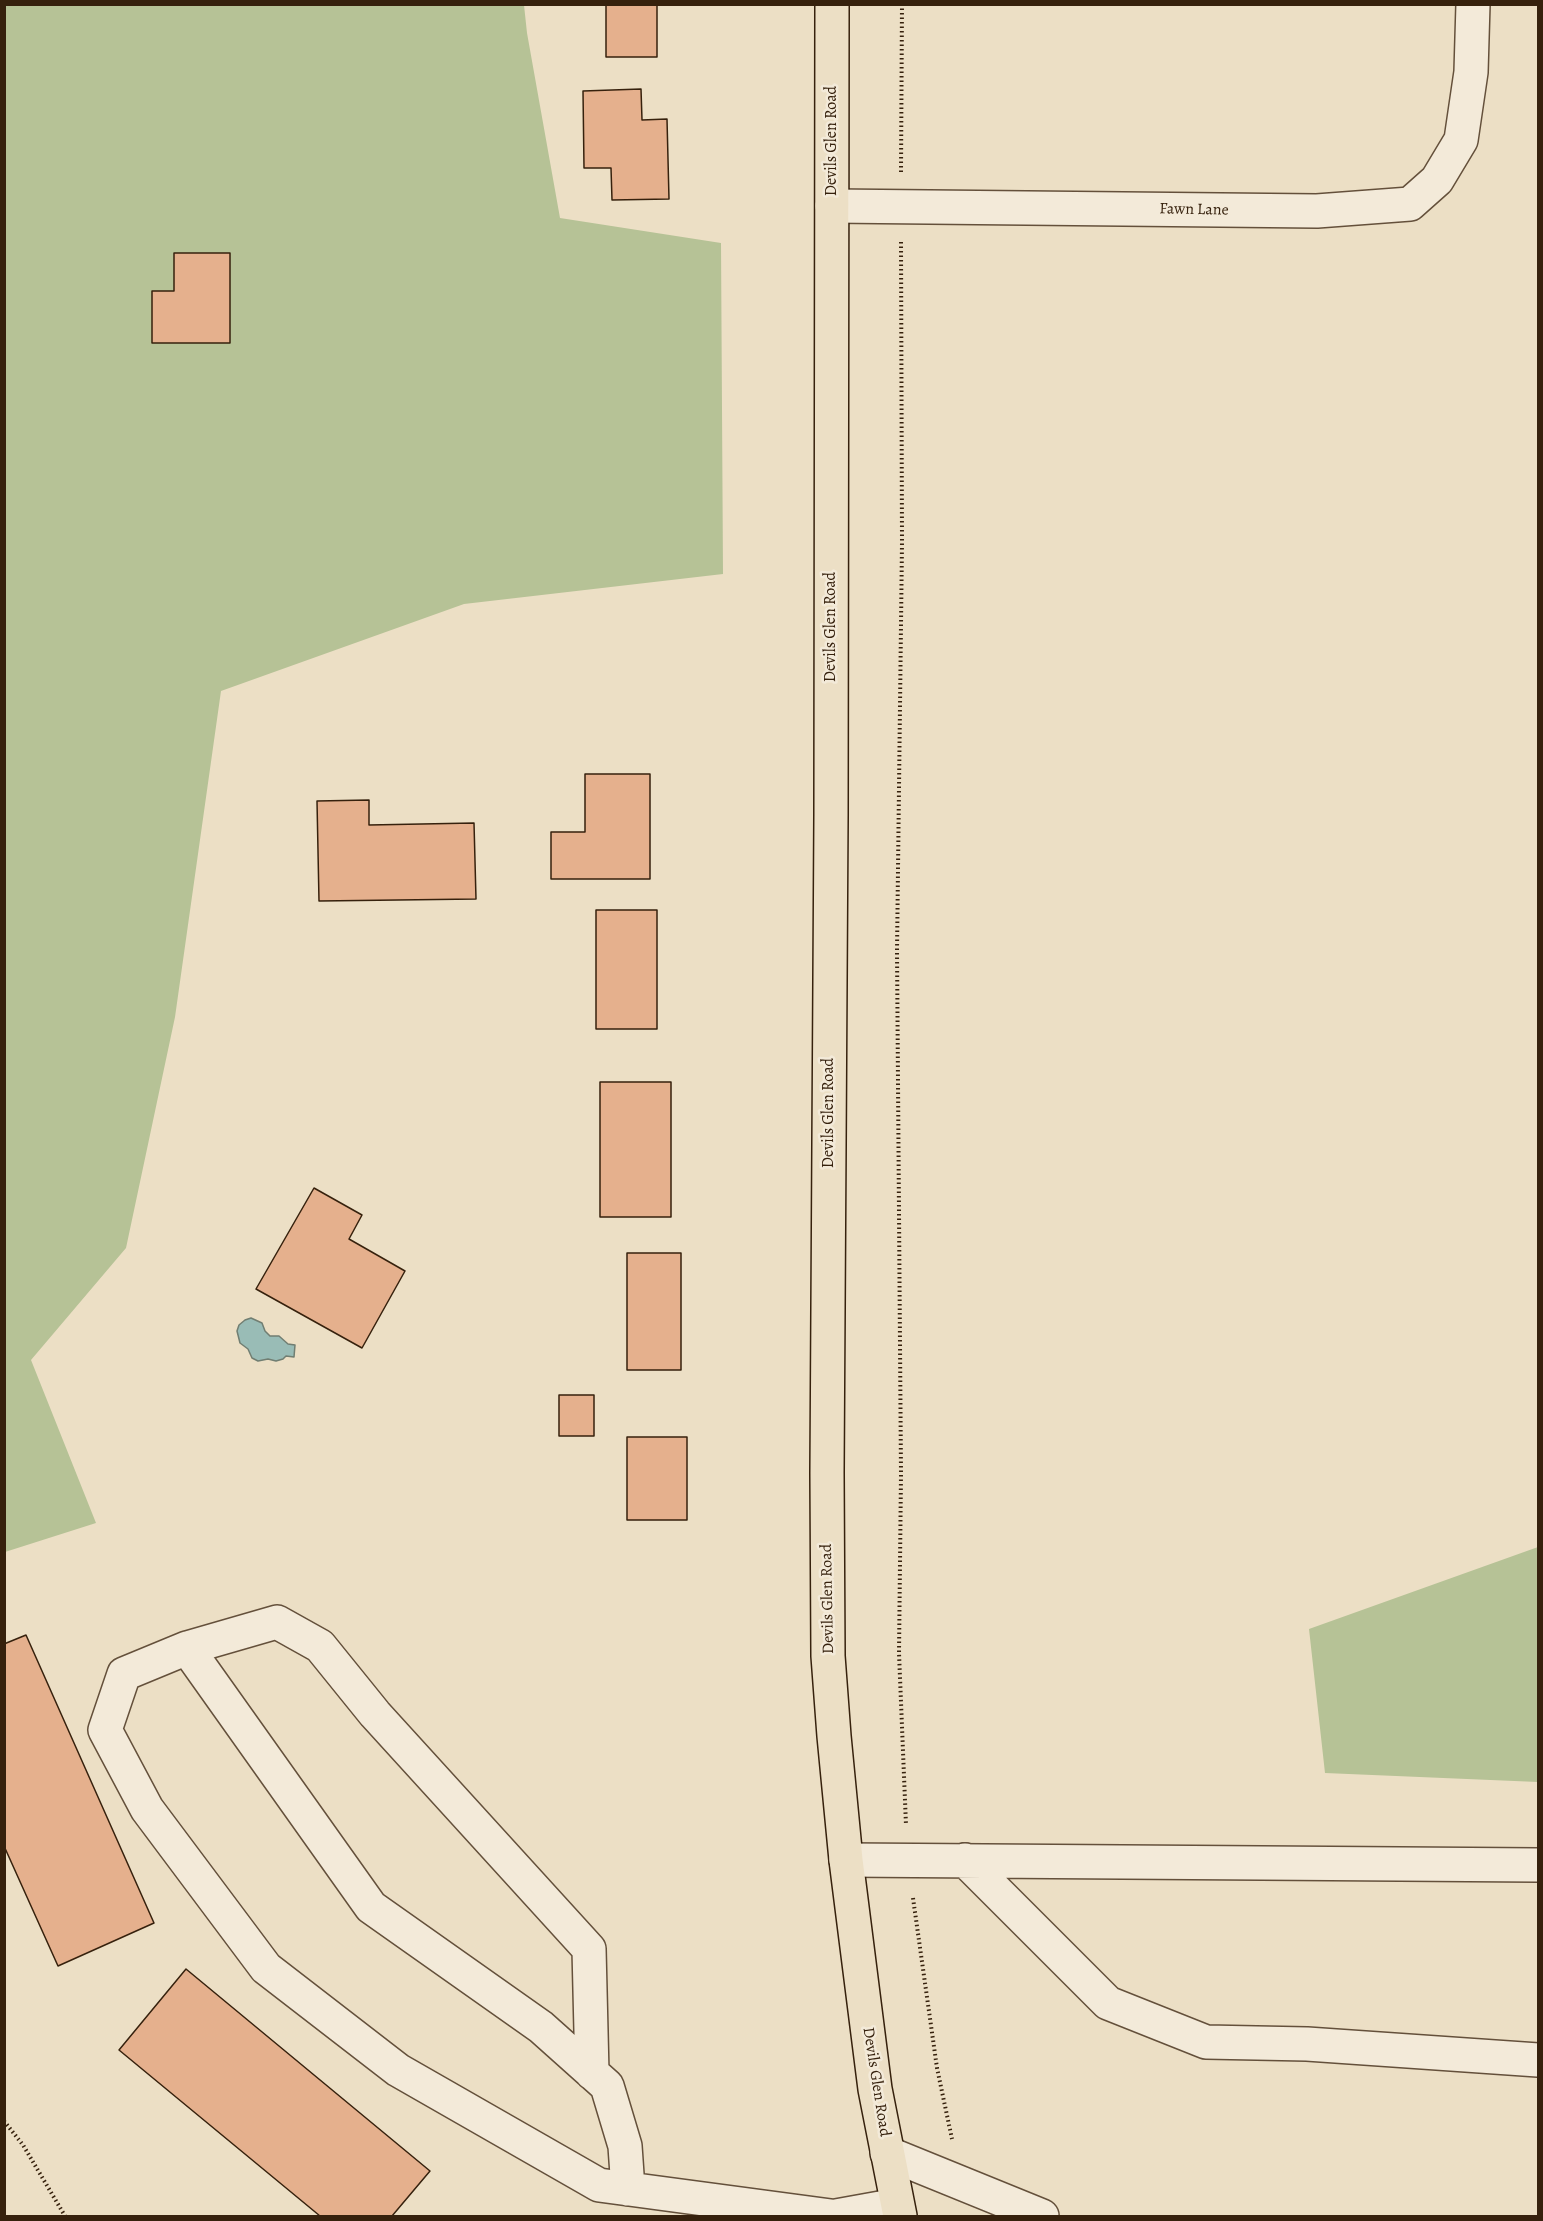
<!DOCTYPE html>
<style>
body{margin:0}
#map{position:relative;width:1543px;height:2221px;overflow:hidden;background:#ecdfc5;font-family:Alegreya,serif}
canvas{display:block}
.frame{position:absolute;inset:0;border:6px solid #36210d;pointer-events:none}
</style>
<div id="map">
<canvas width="1543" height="2221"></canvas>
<div class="frame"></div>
</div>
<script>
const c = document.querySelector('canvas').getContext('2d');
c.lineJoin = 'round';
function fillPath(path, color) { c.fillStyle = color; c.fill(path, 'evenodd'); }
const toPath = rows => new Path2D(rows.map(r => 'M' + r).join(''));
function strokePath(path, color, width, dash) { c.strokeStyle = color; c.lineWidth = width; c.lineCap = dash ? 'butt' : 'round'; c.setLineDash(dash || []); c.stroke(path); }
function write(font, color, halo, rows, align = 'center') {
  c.font = font + ' Alegreya,serif'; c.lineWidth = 5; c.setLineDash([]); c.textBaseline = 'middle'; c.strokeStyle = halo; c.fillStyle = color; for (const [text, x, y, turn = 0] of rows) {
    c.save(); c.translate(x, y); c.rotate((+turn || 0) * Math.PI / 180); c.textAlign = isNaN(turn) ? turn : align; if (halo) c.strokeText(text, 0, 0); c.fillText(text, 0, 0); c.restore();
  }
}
fillPath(toPath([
 [4,5,524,5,527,33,560,218,721,243,723,574,464,604,221,691,175,1017,126,1248,31,1360,96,1523,5,1552],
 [1538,1547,1538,1782,1325,1773,1309,1629]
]), '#b6c296');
const water = toPath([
 [251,1318,262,1323,265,1331,270,1336,279,1336,288,1344,295,1345,294,1357,286,1356,283,1359,276,1361,268,1359,258,1361,252,1358,248,1349,240,1343,237,1331,239,1325,245,1320,251,1318]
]);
fillPath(water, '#99bcb6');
strokePath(water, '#717e72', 1.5);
const building = toPath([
 [606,4,657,4,657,57,606,57,606,4],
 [641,89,642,120,667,119,669,199,612,200,611,168,584,168,583,91,641,89],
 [174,253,230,253,230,343,152,343,152,291,174,291,174,253],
 [585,774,650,774,650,879,551,879,551,832,585,832,585,774],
 [369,800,369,825,474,823,476,899,319,901,317,801,369,800],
 [596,910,657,910,657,1029,596,1029,596,910],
 [600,1082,671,1082,671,1217,600,1217,600,1082],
 [314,1188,362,1215,349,1239,405,1271,362,1348,256,1289,314,1188],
 [627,1253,681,1253,681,1370,627,1370,627,1253],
 [559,1395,594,1395,594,1436,559,1436,559,1395],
 [627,1437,687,1437,687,1520,627,1520,627,1437],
 [26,1635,154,1923,58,1966,4,1846,4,1644,26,1635],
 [186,1969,430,2171,392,2216,320,2216,119,2050,186,1969]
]);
fillPath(building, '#e5b08d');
strokePath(building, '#36210d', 1.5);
const minor = toPath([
 [832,206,1317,211,1410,204,1437,180,1461,140,1471,72,1473,4],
 [187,1648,277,1622,320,1646,375,1714,589,1949,592,2073],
 [846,1860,1538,1865],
 [965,1860,1108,2003,1206,2042,1307,2044,1538,2060],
 [887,2153,1042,2216],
 [628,2189,625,2146,607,2086,541,2027,371,1907,187,1648,124,1674,105,1730,147,1809,266,1968,398,2070,599,2185,831,2216],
 [836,2216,897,2205]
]);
const major = toPath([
 [832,4,831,816,827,1473,828,1656,834,1736,846,1860,875,2089,900,2216]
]);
strokePath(minor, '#64503b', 36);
strokePath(major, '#36210d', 36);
strokePath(toPath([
 [901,172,902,4],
 [901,242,902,543,897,951,901,1474,899,1653,906,1825],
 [913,1898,937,2068,952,2139],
 [4,2121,23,2145,65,2216]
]), '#36210d', 4, [1.5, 3]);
strokePath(minor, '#f3ead9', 33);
strokePath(major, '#ecdfc5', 33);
write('16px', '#36210d', '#f3ead9', [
 ["Devils Glen Road",832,141,-90],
 ["Fawn Lane",1194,210,1],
 ["Devils Glen Road",831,627,-90],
 ["Devils Glen Road",829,1113,-90],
 ["Devils Glen Road",828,1599,-91],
 ["Devils Glen Road",876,2082,81]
]);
</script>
